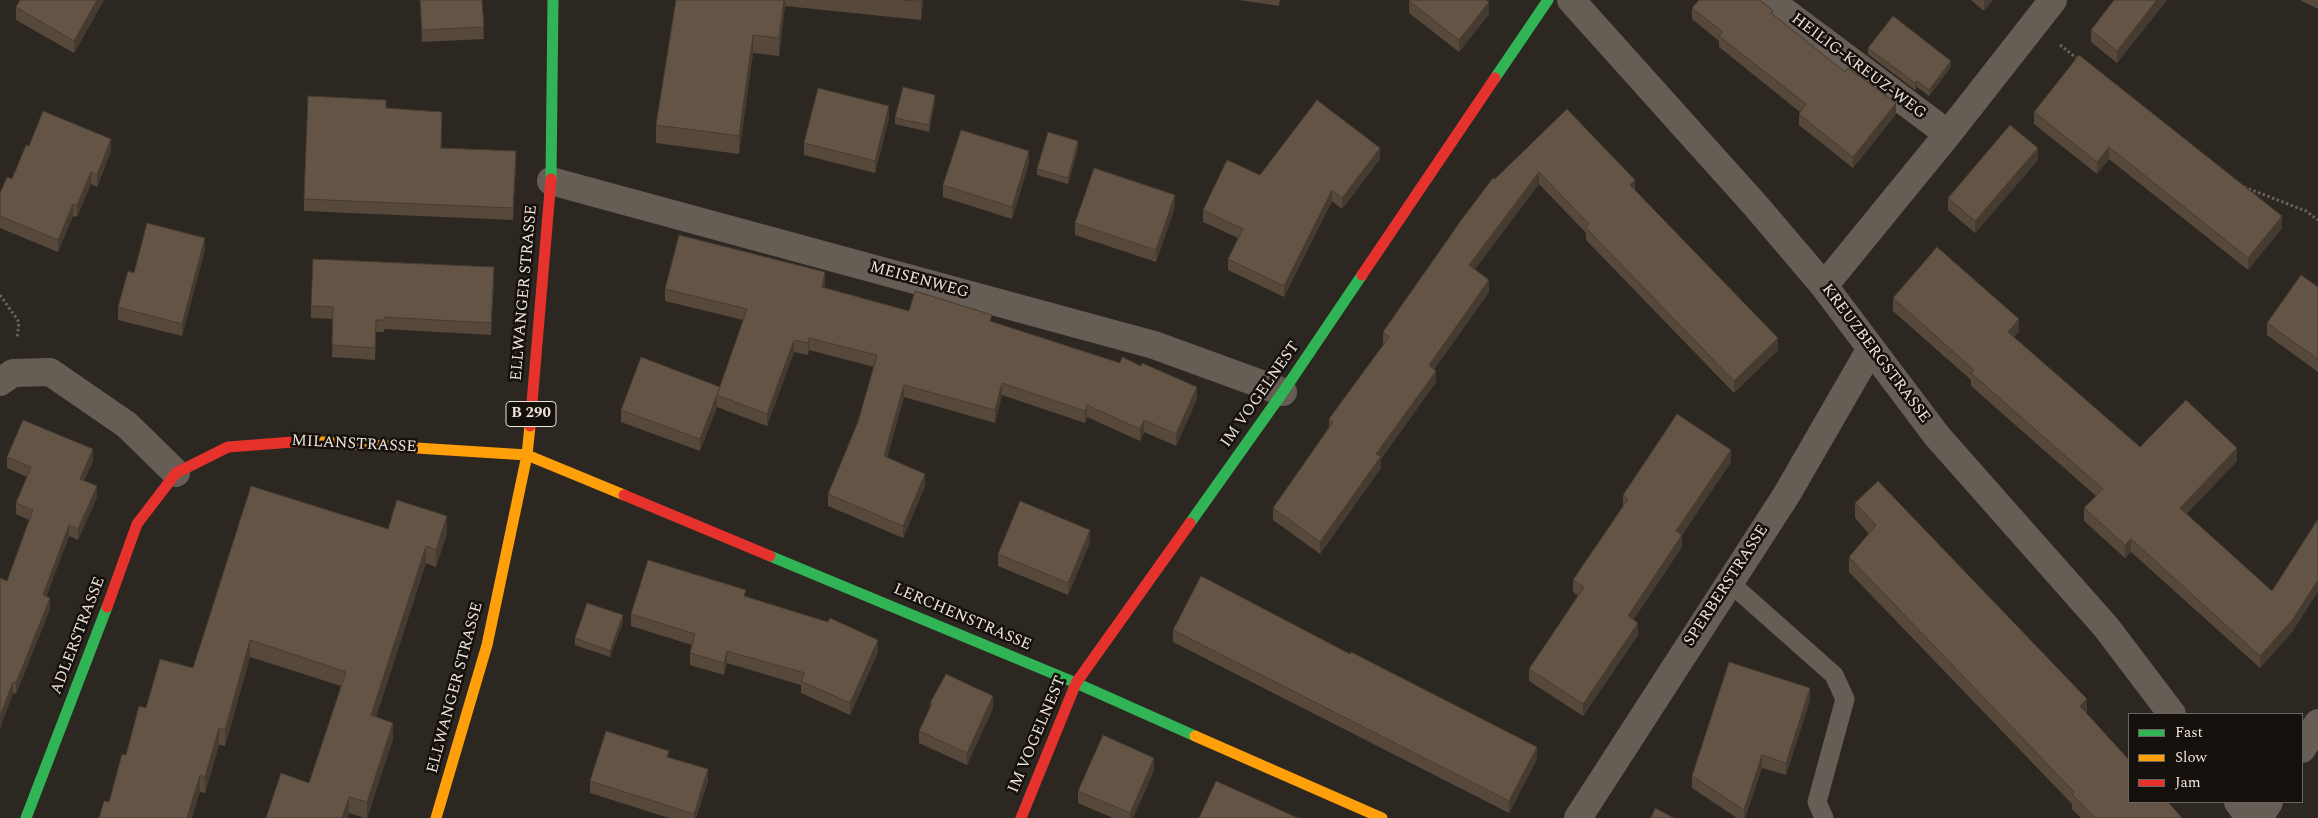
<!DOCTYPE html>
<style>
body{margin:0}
#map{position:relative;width:2318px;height:818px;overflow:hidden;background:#2d2721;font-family:Spectral,serif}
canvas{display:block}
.legend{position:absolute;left:2128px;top:713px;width:175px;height:90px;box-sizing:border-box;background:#16100c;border:1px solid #6c6560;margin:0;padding:6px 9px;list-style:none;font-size:15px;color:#ede4de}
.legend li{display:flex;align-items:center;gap:10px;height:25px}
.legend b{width:25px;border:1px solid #6c6560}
</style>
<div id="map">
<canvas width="2318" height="818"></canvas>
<ul class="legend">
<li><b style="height:6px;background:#30b455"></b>Fast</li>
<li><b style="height:6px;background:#ff9f0a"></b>Slow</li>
<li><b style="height:6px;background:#e5322d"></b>Jam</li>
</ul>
</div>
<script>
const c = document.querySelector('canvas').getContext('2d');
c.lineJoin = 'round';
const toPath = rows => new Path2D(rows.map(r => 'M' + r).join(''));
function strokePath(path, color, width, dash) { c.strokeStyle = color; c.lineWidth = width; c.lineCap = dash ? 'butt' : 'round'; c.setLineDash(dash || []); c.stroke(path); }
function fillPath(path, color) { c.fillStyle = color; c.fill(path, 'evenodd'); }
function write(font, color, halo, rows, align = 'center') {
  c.font = font + ' Spectral,serif'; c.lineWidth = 5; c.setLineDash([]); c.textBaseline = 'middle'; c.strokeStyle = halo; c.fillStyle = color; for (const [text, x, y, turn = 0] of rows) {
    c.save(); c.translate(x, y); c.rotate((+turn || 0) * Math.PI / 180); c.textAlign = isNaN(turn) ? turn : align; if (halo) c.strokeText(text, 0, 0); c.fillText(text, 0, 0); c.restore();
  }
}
strokePath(toPath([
 [2060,45,2079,60],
 [2244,187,2306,211,2318,220],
 [0,295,19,322,17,338]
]), '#68615b', 3, [2.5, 2.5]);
strokePath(toPath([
 [1729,582,1834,675,1845,699,1817,802,1824,818]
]), '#665d55', 19);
strokePath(toPath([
 [1571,0,1756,206,1824,286,1937,436,2106,627,2172,714],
 [1769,0,1948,134],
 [551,181,1154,345,1283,392],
 [1824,286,1948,134,2053,0],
 [0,382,13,373,50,372,127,425,176,473],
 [2302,749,2318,723],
 [2238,802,2250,818],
 [1578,818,1787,494,1870,350],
 [2259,818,2269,802]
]), '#665d55', 28);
strokePath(toPath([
 [1495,78,1548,0],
 [551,179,553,0],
 [1190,523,1283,392,1362,275],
 [770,556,1076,683,1195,736],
 [26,818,107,607]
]), '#30b455', 11);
strokePath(toPath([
 [306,441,527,455,624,495],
 [1195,736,1382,818],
 [436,818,487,645,527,455,530,426]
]), '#ff9f0a', 11);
strokePath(toPath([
 [1362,275,1495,78],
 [530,426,551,179],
 [624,495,770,556],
 [107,607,137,524,176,473,228,447,306,441],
 [1021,818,1076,683,1190,523]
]), '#e5322d', 11);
fillPath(toPath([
 [20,0,104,0,74,53,16,20,16,7],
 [420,0,482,0,484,39,422,42],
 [676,0,923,0,921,20,785,6,779,56,753,53,739,154,656,143,656,125],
 [1239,0,1280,0,1279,6],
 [1971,0,1993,0,1984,11],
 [2167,0,2117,63,2091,42,2091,30],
 [2300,0,2318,0,2318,9],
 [1409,1,1489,14,1459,52,1409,13],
 [1692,8,1773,14,1896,114,1853,168,1799,125,1799,114,1800,112,1719,47,1719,41,1692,19],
 [1868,48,1951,67,1929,96,1917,87,1915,90,1868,54],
 [935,101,929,132,895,124,895,118],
 [386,108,442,124,441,148,516,163,513,220,304,211,304,199],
 [1567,109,1635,190,1778,350,1734,393,1586,240,1586,233,1539,184,1475,269,1489,292,1434,369,1436,382,1381,459,1381,468,1320,554,1273,520,1273,508,1329,428,1329,419,1383,345,1383,332,1495,179],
 [2034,112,2282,228,2248,270,2109,159,2097,174,2034,124],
 [889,118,875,173,804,155,804,143],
 [29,146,111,151,97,187,91,184,77,217,73,216,58,252,0,228,0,193,12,179],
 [1078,148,1068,184,1037,175,1037,169],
 [1380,159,1342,209,1332,201,1284,297,1228,270,1228,259,1238,238,1203,222,1203,210,1260,175],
 [2038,160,1975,233,1948,210,1948,198],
 [1029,163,1012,219,943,197,943,185],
 [1175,207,1156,262,1075,235,1075,223],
 [205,250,182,336,118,320,118,307,134,273],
 [494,279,491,335,384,329,384,332,376,332,375,360,332,357,333,319,311,318,311,306],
 [825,284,824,288,909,311,992,322,1197,399,1176,446,1144,432,1140,441,1087,417,1085,423,1002,395,995,423,904,397,887,458,925,486,903,538,828,506,828,494,858,422,874,367,809,350,808,355,794,352,767,426,717,407,700,451,621,422,621,410,720,387,743,320,665,301,665,289],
 [2318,287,2318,372,2267,335,2267,323],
 [1893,298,2019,332,2014,337,2140,447,2237,461,2186,514,2293,631,2260,668,2131,552,2125,558,2084,521,2084,508,2096,496,1971,386,1971,380,1893,311],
 [7,457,93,461,84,480,97,497,78,540,69,536,46,596,50,609,16,694,13,693,0,728,0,578,7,581,29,520,16,514,16,503,27,477,7,468],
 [1731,462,1682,535,1682,547,1633,620,1638,635,1583,716,1529,681,1529,669,1578,596,1573,592,1573,580,1623,507,1623,495],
 [1855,503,2087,714,2182,818,2081,818,2072,809,2072,804,1849,572,1849,557,1869,534,1855,518],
 [388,529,447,533,436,567,426,563,376,717,393,739,367,818,364,818,349,813,309,783,341,686,250,657,225,746,219,745,205,793,200,792,109,802,126,755,146,708,193,668],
 [1090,542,1068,595,998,566,998,554],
 [746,596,878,652,850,715,801,693,801,685,727,663,724,675,690,665,690,653,692,645,631,626,631,614],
 [623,622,610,657,575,645,575,638],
 [1173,630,1537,759,1509,813,1173,642],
 [1810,700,1786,775,1762,768,1745,818,1737,818,1692,788,1692,776],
 [930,703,993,708,967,765,919,743,919,731,930,707],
 [669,757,708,781,696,818,669,818,590,793,590,781],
 [1154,770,1133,818,1113,818,1078,803,1078,791]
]), '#56483b');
fillPath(toPath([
 [97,0,104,0,74,53,74,41],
 [784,0,785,0,785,6,779,56,779,38],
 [921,0,923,0,921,20],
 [1984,0,1993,0,1984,11],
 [2157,0,2167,0,2117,63,2117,51],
 [1489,2,1489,14,1459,52,1459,40],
 [753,35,753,53,739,154,739,136],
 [1951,61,1951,67,1929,96,1929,90],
 [1917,81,1917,87,1915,90,1915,83],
 [935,95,935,101,929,132,929,125],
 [1896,103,1896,114,1853,168,1853,157],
 [889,106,889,118,875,173,875,161],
 [111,139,111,151,97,187,97,175],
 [1078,141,1078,148,1068,184,1068,178],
 [2109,147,2109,159,2097,174,2097,162],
 [1380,148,1380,159,1342,209,1342,198],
 [2038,148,2038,160,1975,233,1975,221],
 [516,151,516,163,513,220,513,208],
 [1029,151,1029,163,1012,219,1012,207],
 [91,172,91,184,77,217,77,205],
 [1539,172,1539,184,1469,277,1469,265],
 [1635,180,1635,192,1630,185],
 [1332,190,1332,201,1284,297,1284,286],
 [1175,195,1175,207,1156,262,1156,250],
 [73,204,73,216,58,252,58,240],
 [2282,216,2282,228,2248,270,2248,258],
 [205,238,205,250,182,336,182,324],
 [494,267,494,279,491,335,491,323],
 [825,272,825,284,822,300,822,287],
 [1489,280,1489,292,1429,377,1429,365],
 [2019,319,2019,332,2008,344,2008,332],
 [376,320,376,332,375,360,375,348],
 [809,338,809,350,808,355,808,343],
 [1778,338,1778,350,1734,393,1734,381],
 [794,340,794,352,767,426,767,414],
 [1436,371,1436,382,1381,459,1381,468,1320,554,1320,542,1376,454],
 [1002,383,1002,395,995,423,995,410],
 [904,385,904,397,884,469,884,456],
 [1197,387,1197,399,1176,446,1176,434],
 [717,395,717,407,700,451,700,439],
 [1087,405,1087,417,1085,423,1085,411],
 [1144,420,1144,432,1140,441,1140,429],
 [2237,448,2237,461,2180,521,2180,508],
 [93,449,93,461,80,490,80,479],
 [1731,450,1731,462,1682,535,1682,547,1628,628,1628,616,1676,531],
 [925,474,925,486,903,538,903,526],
 [97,486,97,497,78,540,78,529],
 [447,516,447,533,436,567,436,550],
 [69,525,69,536,43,606,43,595],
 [1090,530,1090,542,1068,595,1068,583],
 [2131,539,2131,552,2125,558,2125,545],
 [426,546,426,563,371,732,371,715],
 [2318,580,2318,592,2293,631,2260,668,2260,656],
 [50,598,50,609,16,694,16,683],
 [623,615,623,622,610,657,610,651],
 [1638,623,1638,635,1583,716,1583,704],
 [250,640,250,657,225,746,225,730],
 [878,640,878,652,850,715,850,703],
 [727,651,727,663,724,675,724,663],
 [13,682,13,693,0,728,0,716],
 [1810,688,1810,700,1786,775,1786,763],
 [993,696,993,708,967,765,967,753],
 [2087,699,2087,714,2080,706],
 [393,723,393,739,367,818,367,802],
 [219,728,219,745,205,793,205,777],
 [1537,747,1537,759,1509,813,1509,801],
 [1762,755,1762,768,1745,818,1744,818,1744,810],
 [1154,758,1154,770,1133,818,1130,818,1130,813],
 [708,769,708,781,696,818,694,818,694,814],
 [200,775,200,792,192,818,187,818],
 [349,797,349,813,348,818,342,818]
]), '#463b30');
const building = toPath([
 [20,0,97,0,74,41,16,7,20,0],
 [420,0,482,0,484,27,422,30,420,0],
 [676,0,784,0,779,38,753,35,739,136,656,125,676,0],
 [904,0,921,0,921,2,904,0],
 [1410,0,1486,0,1489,2,1459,40,1409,1,1410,0],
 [1699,0,1760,0,1773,11,1771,13,1845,72,1848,68,1896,103,1853,157,1799,114,1806,104,1719,36,1723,32,1692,8,1699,0],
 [2114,0,2157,0,2117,51,2091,30,2114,0],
 [1893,16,1951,61,1929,90,1917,81,1915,83,1868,48,1893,16],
 [2079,55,2282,216,2248,258,2109,147,2097,162,2034,112,2079,55],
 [903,87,935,95,929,125,895,118,903,87],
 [818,88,889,106,875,161,804,143,818,88],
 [308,96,386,100,386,108,442,112,441,148,516,151,513,208,304,199,308,96],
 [1317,100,1380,148,1342,198,1332,190,1284,286,1228,259,1243,229,1203,210,1227,160,1260,175,1317,100],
 [1567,109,1635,180,1630,185,1778,338,1734,381,1586,228,1589,224,1539,172,1469,265,1489,280,1429,365,1436,371,1376,454,1381,456,1320,542,1273,508,1333,422,1329,419,1389,337,1383,332,1462,219,1493,178,1495,179,1567,109],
 [43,111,111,139,97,175,91,172,77,205,73,204,58,240,0,216,0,193,7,177,12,179,26,145,29,146,43,111],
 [2010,125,2038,148,1975,221,1948,198,2010,125],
 [961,130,1029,151,1012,207,943,185,961,130],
 [1048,132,1078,141,1068,178,1037,169,1048,132],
 [1094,168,1175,195,1156,250,1075,223,1094,168],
 [147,223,205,238,182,324,118,307,128,271,134,273,147,223],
 [679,235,825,272,822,287,909,311,915,291,992,315,990,321,1120,363,1122,357,1141,366,1142,363,1197,387,1176,434,1144,420,1140,429,1087,405,1085,411,1002,383,995,410,904,385,884,456,925,474,903,526,828,494,858,422,877,355,809,338,808,343,794,340,767,414,717,395,747,309,665,289,679,235],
 [1937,247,2019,319,2008,332,2140,447,2186,400,2237,448,2180,508,2272,591,2318,519,2318,580,2293,619,2260,656,2131,539,2125,545,2084,508,2103,489,1971,373,1974,370,1893,298,1937,247],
 [313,259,494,267,491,323,384,317,384,320,376,320,375,348,332,345,333,307,311,306,313,259],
 [2301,275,2318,287,2318,359,2267,323,2301,275],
 [641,357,720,387,700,439,621,410,641,357],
 [1677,414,1731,450,1676,531,1682,535,1628,616,1638,623,1583,704,1529,669,1584,587,1573,580,1628,499,1623,495,1677,414],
 [23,420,93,449,80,479,97,486,78,529,69,525,43,595,50,598,16,683,13,682,0,716,0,578,7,581,33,510,16,503,31,467,7,457,23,420],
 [1878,481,2087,699,2080,706,2129,760,2129,802,2168,802,2182,818,2095,818,2072,794,2074,792,1849,557,1876,525,1855,503,1878,481],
 [251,486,388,529,397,500,447,516,436,550,426,546,371,715,393,723,367,802,349,797,342,818,266,818,281,773,309,783,346,672,250,640,225,730,219,728,205,777,200,775,187,818,99,818,104,801,109,802,122,754,126,755,139,706,146,708,160,659,193,668,251,486],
 [1020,501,1090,530,1068,583,998,554,1020,501],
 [648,560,746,590,744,596,828,622,830,618,878,640,850,703,801,681,805,673,727,651,724,663,690,653,695,634,631,614,648,560],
 [1201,576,1350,654,1351,652,1537,747,1509,801,1173,630,1201,576],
 [587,603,623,615,610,651,575,638,587,603],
 [1729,662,1810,688,1786,763,1762,755,1744,810,1692,776,1729,662],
 [946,674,993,696,967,753,919,731,932,704,930,703,946,674],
 [606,731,669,751,667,757,708,769,694,814,590,781,606,731],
 [1103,735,1154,758,1130,813,1078,791,1103,735],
 [1216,781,1298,818,1199,818,1216,781],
 [1655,808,1674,818,1651,818,1655,808]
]);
fillPath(building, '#645445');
strokePath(building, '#463b30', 1);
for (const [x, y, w] of [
 [531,414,50]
]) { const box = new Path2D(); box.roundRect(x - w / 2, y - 12.5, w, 25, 4); c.fillStyle = '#16100c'; c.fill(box); strokePath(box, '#ede4de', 1); }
write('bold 15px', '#ede4de', null, [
 ["B 290",531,414]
]);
write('16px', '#ede4de', '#16100c', [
 ["HEILIG-KREUZ-WEG",1858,67,37],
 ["MEISENWEG",919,281,15],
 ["ELLWANGER STRASSE",525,293,-85],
 ["KREUZBERGSTRASSE",1875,354,53],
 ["IM VOGELNEST",1261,395,-55],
 ["MILANSTRASSE",354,445,3],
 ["SPERBERSTRASSE",1727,586,-57],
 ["LERCHENSTRASSE",962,618,23],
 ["ADLERSTRASSE",79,636,-69],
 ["ELLWANGER STRASSE",456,688,-75],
 ["IM VOGELNEST",1038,735,-67]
]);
</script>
